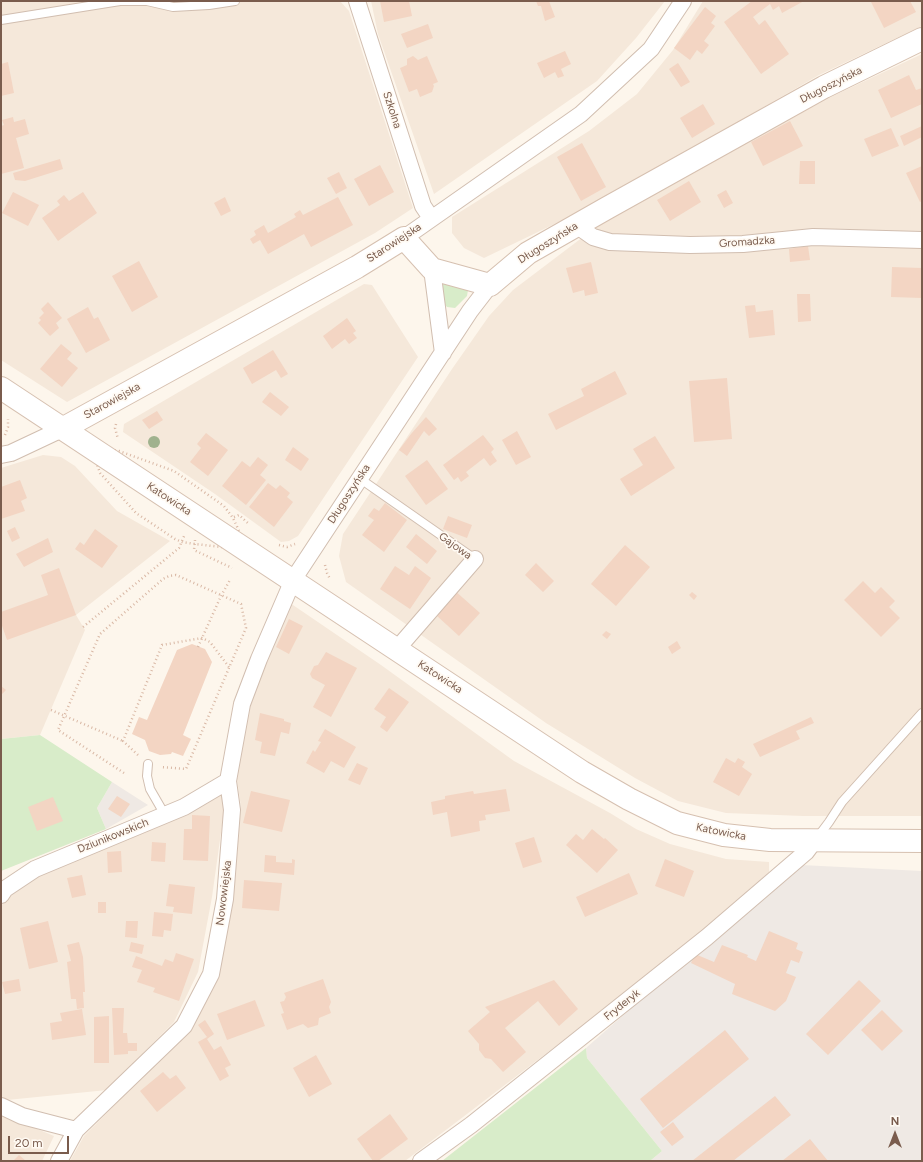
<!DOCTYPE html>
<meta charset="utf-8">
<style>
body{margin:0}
#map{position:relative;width:923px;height:1162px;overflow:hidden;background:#fdf6ec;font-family:Figtree,sans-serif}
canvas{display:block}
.frame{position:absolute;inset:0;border:2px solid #7a5c4d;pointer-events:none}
.north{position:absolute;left:875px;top:1114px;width:40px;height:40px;-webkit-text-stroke:3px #fffaf3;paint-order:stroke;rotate:0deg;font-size:11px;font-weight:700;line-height:16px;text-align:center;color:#7a5c4d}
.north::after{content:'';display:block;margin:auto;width:14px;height:18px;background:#7a5c4d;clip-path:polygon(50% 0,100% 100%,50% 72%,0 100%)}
.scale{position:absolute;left:8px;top:1136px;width:61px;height:18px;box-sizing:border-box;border:2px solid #7a5c4d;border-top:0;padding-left:5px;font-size:12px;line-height:14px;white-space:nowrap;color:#7a5c4d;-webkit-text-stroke:3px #fffaf3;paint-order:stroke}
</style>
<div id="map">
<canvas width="923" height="1162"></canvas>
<div class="frame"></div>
<div class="north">N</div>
<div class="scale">20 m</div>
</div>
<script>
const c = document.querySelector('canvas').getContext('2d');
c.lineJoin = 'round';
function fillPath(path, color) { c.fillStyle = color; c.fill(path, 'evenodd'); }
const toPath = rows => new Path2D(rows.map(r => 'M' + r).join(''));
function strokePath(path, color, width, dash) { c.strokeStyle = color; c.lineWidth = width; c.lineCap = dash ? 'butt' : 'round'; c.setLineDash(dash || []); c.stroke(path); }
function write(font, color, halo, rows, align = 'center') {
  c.font = font + ' Figtree,sans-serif'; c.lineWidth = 3.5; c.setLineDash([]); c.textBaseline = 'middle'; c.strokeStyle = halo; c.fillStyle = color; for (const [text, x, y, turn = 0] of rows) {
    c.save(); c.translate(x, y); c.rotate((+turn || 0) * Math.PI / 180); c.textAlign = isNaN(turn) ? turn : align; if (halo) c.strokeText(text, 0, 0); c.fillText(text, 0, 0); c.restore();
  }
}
fillPath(toPath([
 [1,1,340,1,349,11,413,208,375,233,67,402,1,360],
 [371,1,665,1,636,38,597,81,434,194,378,34],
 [703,1,922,1,922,26,819,75,598,203,484,258,464,248,452,233,452,217,589,131,637,94,673,50],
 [922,54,922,816,803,816,726,813,678,801,635,778,546,723,346,582,339,556,343,534,452,369,489,316,513,290,612,215,833,96],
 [364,284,372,285,418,357,298,536,289,541,281,542,215,494,123,432,124,424],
 [43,455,61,457,75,466,117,511,170,541,76,615,85,630,40,735,1,739,1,468],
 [290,603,381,665,514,761,610,813,636,829,670,844,726,859,769,862,769,872,705,932,463,1117,405,1161,70,1161,84,1136,190,1029,233,900,241,807,237,779,249,704],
 [223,789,224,811,212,897,198,972,174,1022,107,1090,7,1100,1,1098,1,906,12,893,40,873],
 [1,1114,54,1136,42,1161,1,1161]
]), '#f5e8da');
fillPath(toPath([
 [112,782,148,805,106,829,97,808],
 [801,865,922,871,922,1161,650,1161,662,1151,587,1058,586,1048,695,952,767,897]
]), '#efe9e4');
fillPath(toPath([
 [443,281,468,290,467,296,455,308,447,307,443,303,440,284],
 [40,735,112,782,97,808,106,829,1,871,1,739],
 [586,1048,587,1058,662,1151,650,1161,442,1161]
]), '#d8ecc9');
fillPath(toPath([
 [380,1,409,1,412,16,384,22],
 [536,1,549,1,555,17,545,21,541,6,538,6],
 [752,1,804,1,782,13,779,6,773,10,770,4,753,17,759,25,765,20,789,54,761,74,724,22],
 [874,1,910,1,916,12,884,28,871,2],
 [705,7,716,16,711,23,715,26,704,41,709,45,702,54,697,50,690,60,674,48],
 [428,24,433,38,407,48,401,34],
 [565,51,571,64,561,69,564,76,558,78,555,72,544,78,537,63],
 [413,56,418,60,427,56,438,82,433,84,434,86,432,92,420,97,417,89,409,92,400,68,407,65,407,59],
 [8,62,14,93,1,96,1,64],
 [678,63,690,82,681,87,669,69],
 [909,75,916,90,922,88,922,104,891,118,878,90],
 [703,104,715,124,692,138,680,118],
 [13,117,14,122,25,119,29,134,16,138,24,168,1,174,1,126,4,125,2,120],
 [790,121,803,146,763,166,751,142],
 [922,126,922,137,904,146,900,136],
 [891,128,899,146,872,157,864,139],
 [582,143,606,187,581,201,557,157],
 [60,159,63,169,25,181,15,180,13,173],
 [800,161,815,161,815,184,799,184],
 [380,165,394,192,369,206,354,179],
 [922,166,922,201,920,202,906,173],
 [339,172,347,188,336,194,327,178],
 [689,181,701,202,670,221,657,200],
 [726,190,733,203,724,208,717,195],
 [13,192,39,205,28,226,2,213],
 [83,192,97,213,58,241,42,218,60,205,57,201,64,195,69,201],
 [225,197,231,211,221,216,214,203],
 [338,197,353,225,311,247,304,234,268,254,260,240,253,244,250,239,256,235,254,231,264,225,268,233,296,217,294,214,300,210,303,215],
 [808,246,810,260,790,262,789,249],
 [139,261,158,297,132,312,112,276],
 [591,262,598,293,585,296,584,290,573,293,566,268],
 [892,267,922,268,922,298,891,297],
 [797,294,810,294,811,321,798,322],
 [48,302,62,318,56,323,59,328,50,336,38,323,41,320,39,318,44,313,41,309],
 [755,305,756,312,773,310,775,335,749,338,745,306],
 [88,307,94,319,98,317,110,340,86,353,67,319],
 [347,318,356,331,353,333,357,338,349,344,345,339,332,349,323,336],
 [61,344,72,353,67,359,78,368,62,387,40,369],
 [273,350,288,374,281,378,276,370,252,384,243,368],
 [615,371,627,394,556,430,548,414,584,396,581,389],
 [727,378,732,439,694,442,689,381],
 [270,392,289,407,281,416,262,402],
 [157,411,163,420,149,429,142,420],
 [426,417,437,429,429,436,424,431,407,456,399,450,411,434],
 [517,431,531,457,516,465,502,440],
 [206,433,228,450,208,476,190,462,201,448,197,444],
 [483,435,494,449,491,452,497,461,490,466,484,458,466,472,469,476,461,482,458,477,454,480,443,465],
 [655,436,675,468,631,496,620,479,643,465,633,449],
 [293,447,309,459,301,471,285,460],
 [258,457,268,465,260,475,266,480,246,505,222,486,242,461,250,467],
 [427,460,448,489,426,505,405,476],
 [20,480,27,498,21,501,25,511,1,519,1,487],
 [268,483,276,489,280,485,290,493,287,497,293,502,274,527,249,507],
 [385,503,407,520,384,552,362,535,374,520,368,516,374,508,379,511],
 [448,516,472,525,467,538,443,529],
 [15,527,20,538,12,542,7,531],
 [95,529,118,546,102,568,75,549,80,542,84,545],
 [416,534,437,551,427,564,406,547],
 [48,538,53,552,24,567,16,554],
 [625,545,650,567,616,606,591,584],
 [536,563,554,581,543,592,525,575],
 [395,566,409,575,415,566,431,578,410,609,380,589],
 [59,568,76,615,7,640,1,623,1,612,48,595,41,575],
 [863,581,875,593,881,587,895,601,889,607,900,618,881,637,844,600],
 [454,590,480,613,459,636,436,615],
 [692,592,697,596,694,600,689,595],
 [289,619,303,626,289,654,276,647],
 [606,631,611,634,607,639,602,635],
 [677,641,681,648,672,654,668,647],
 [192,644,205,649,212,662,183,735,191,739,183,756,172,752,171,754,160,755,149,751,145,740,132,734,139,717,147,720,177,650],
 [326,652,357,668,331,717,313,707,325,685,312,678,310,674,314,666,318,665],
 [1,686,6,690,1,695],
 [389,688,409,702,387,732,380,727,386,717,374,709],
 [260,713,284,719,284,721,291,723,289,734,281,732,275,756,260,753,262,742,255,740],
 [811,717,814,723,796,731,800,739,760,757,753,744],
 [325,729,356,747,344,768,331,761,324,773,306,763,313,750,315,752,321,742,318,741],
 [726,758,735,763,738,758,745,762,742,767,752,774,739,796,713,782],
 [357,763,368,768,360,785,348,780],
 [506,789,510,811,485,815,486,820,479,821,480,831,451,837,447,812,433,815,431,802,445,799,445,796,473,791,474,794],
 [251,791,290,800,282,832,243,823],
 [117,796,130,804,121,817,108,809],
 [53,797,63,821,37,831,28,807],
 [192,815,210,816,208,861,183,860,184,829,192,829],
 [592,829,604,839,605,838,618,850,597,873,566,845,576,834,583,840],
 [534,837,542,862,523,868,515,843],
 [152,842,166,843,165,862,151,861],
 [121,851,122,872,108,873,107,852],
 [265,855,276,856,276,862,292,863,292,859,295,860,294,875,264,872],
 [665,859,694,871,684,897,655,886],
 [629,873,638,894,585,917,576,897],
 [82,875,86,895,72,898,67,878],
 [244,880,282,883,279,911,242,908],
 [169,884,195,887,192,914,173,912,174,907,166,906],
 [98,902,106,902,106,913,98,913],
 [154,912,173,914,171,931,164,930,163,937,152,936],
 [48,921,58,962,29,969,20,928],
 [126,921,138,921,137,938,125,937],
 [769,931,798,943,796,949,803,952,799,963,791,960,786,973,796,977,786,1001,775,1011,732,994,735,984,691,963,695,954,714,962,722,945,748,955,747,957,756,961],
 [79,942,83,957,85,992,83,992,84,1008,77,1009,76,999,71,999,67,962,71,961,67,945],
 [131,942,144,945,142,954,129,951],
 [176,953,194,959,179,1001,153,992,155,988,137,982,142,970,132,967,136,956,162,966,165,959,173,962],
 [19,979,21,991,5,994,2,982],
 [323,979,331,1002,329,1007,331,1013,319,1018,318,1025,308,1028,303,1024,287,1030,281,1014,284,1013,280,1002,284,1001,286,997,284,993],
 [554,980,578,1009,559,1026,538,1001,505,1028,526,1052,503,1072,491,1059,485,1058,479,1050,479,1044,468,1031,490,1012,485,1007],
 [859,980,881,1001,828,1055,806,1034],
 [255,1000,265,1026,227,1040,217,1014],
 [112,1008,124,1008,123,1033,127,1033,128,1043,137,1043,137,1051,128,1051,128,1054,114,1055],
 [82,1009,86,1035,52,1040,50,1023,62,1021,60,1013],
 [882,1010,903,1031,882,1051,861,1030],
 [109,1016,109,1063,94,1063,94,1017],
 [205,1020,214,1034,207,1039,214,1050,221,1046,231,1065,225,1068,229,1076,220,1081,198,1042,207,1037,198,1025],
 [725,1030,749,1059,663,1128,640,1099],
 [316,1055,332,1084,309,1097,293,1068],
 [163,1072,170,1079,176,1075,186,1088,157,1112,140,1091],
 [775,1096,791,1115,733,1161,692,1161],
 [390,1114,408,1139,378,1161,373,1161,357,1139],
 [673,1122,684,1137,672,1146,660,1132],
 [810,1139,828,1161,782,1161],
 [19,1155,26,1161,13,1161]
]), '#f3d5c3');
const lane = toPath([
 [1,20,120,1,147,1,173,7,209,5,235,1],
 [359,478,475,559],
 [148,764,147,776,150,789,165,815],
 [817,838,829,822,842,802,922,713]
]);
const street = toPath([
 [357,1,423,206,431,218],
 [576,225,593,237,610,242,690,245,743,244,813,237,922,240],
 [404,238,581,114,651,49,683,1],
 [432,269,443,353],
 [1,455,11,453,62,429],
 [397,649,475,559],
 [1,895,5,889,35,869,184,807,228,781],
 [1,1106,22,1116,76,1130],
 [59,1161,76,1130,184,1026,211,974,225,899,232,810,228,781,242,704,259,659,293,580,470,311,490,285],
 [421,1161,471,1125,707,937,806,852,815,840]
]);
const secondary = toPath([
 [1,388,582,772,629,799,677,823,724,835,770,840,922,841],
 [62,429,357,267,404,238,432,269,490,285,528,253,607,208,824,87,922,39]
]);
strokePath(lane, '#d1beb0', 10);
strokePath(street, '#d1beb0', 18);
strokePath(secondary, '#d6c0b0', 24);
strokePath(toPath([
 [116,424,115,428,118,439],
 [5,435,8,427,8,419],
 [91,447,119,451,174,471,224,506,233,518,248,550,195,544,182,542,175,539,136,513,100,473,91,447],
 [234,517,239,515,249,524],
 [195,540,194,550,232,568],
 [279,545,287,547,295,544],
 [325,565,327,573,330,579],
 [83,627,179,548,185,534],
 [198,647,221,596,230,580],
 [51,710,123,741],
 [138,755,123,741,162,645,202,638,210,642,229,667],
 [124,773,58,730,100,634,163,579,169,576,176,575,241,604,246,628,186,769,161,767]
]), '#d9b8a5', 2.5, [1, 3]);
strokePath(lane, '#fff', 8);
strokePath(street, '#fff', 16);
strokePath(secondary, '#fff', 22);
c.fillStyle = '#a0b28e';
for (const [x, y] of [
 [154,442]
]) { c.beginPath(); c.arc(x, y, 6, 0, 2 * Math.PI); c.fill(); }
write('11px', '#7a5c4d', '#fffaf3', [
 ["Długoszyńska",831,85,-27],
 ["Szkolna",392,110,72],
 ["Gromadzka",747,242,-4],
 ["Starowiejska",394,243,-33],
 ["Długoszyńska",548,243,-32],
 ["Starowiejska",112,401,-29],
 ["Długoszyńska",349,494,-57],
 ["Katowicka",169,499,33],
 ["Gajowa",455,546,36],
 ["Katowicka",440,677,33],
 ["Katowicka",721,832,11],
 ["Dziunikowskich",113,836,-22],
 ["Nowowiejska",224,893,-83],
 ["Fryderyk",622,1005,-39]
]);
</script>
